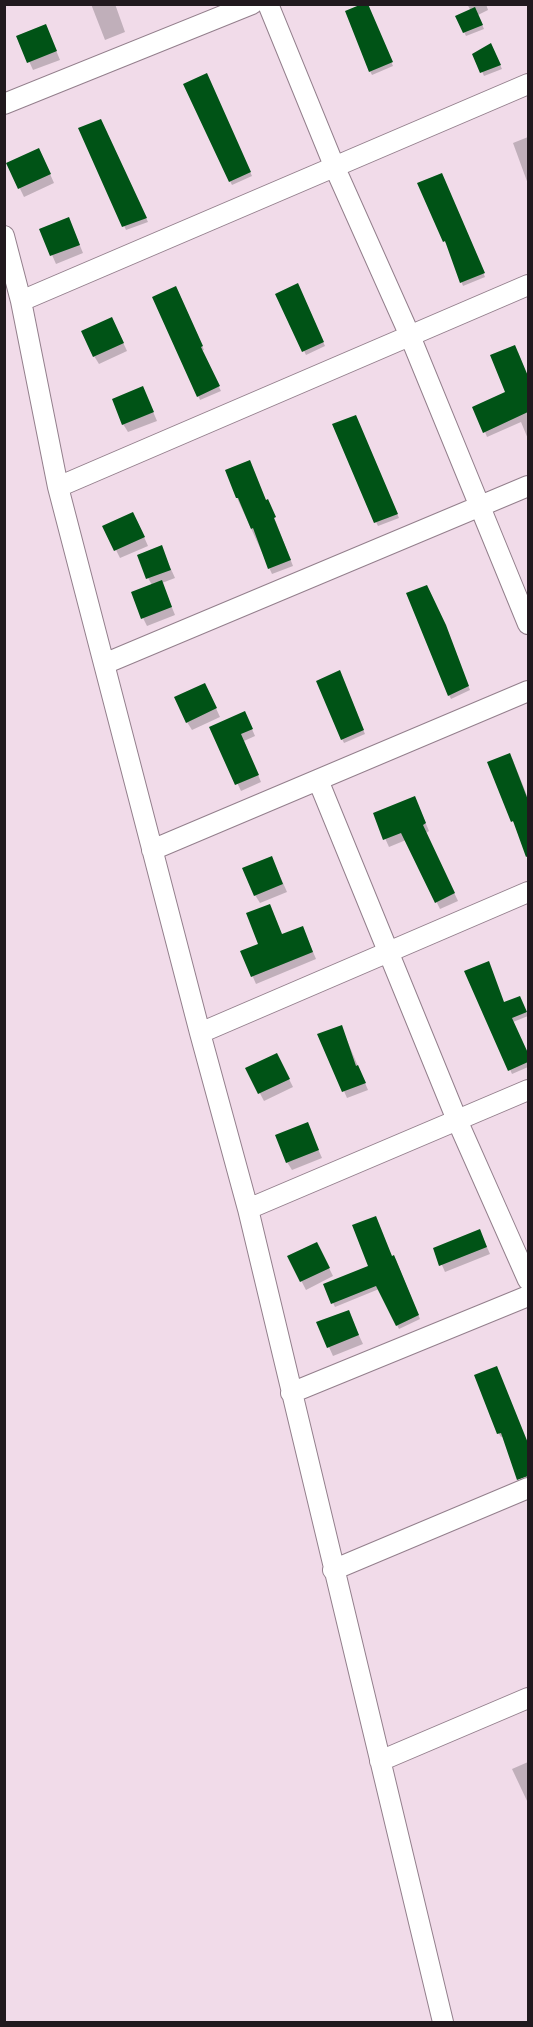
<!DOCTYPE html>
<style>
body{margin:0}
#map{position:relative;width:533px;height:2027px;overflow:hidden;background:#f1dbe9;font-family:"PT Serif",serif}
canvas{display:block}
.frame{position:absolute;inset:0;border:6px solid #21191e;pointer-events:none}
</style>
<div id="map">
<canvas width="533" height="2027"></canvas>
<div class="frame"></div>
</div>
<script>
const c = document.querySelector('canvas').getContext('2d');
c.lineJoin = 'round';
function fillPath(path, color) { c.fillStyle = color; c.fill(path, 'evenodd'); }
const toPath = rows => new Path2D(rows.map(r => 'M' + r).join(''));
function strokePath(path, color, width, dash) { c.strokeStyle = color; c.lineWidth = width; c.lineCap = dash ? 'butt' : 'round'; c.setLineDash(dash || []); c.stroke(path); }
fillPath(toPath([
 [91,4,115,4,125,32,105,40],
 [467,4,486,4,488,10,478,15,484,29,466,36,457,17,471,11],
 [368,8,393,66,372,75,370,71],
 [46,26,60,60,33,70,18,37],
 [493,49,502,69,484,76,474,54],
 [208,78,252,176,232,185,230,181],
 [103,125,148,222,126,230,80,129],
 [528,137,528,184,513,143],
 [43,158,54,183,24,197,8,164],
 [444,179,485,277,463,286,447,244,444,241],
 [69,219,83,253,56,264,41,230],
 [299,288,325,346,306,355,277,295],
 [178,291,204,350,201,351,221,391,200,400,154,298],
 [116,327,127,351,99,364,94,356],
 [518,352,528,378,528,439,521,422,487,437,485,432,507,392],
 [143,388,157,421,128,432,123,424],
 [357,420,399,518,378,526,376,522],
 [237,498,270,507,293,566,272,574],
 [137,521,148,546,120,558,104,526],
 [161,547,175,578,162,583,175,615,147,626,143,618,152,585,148,578],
 [447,631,470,690,451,699,449,695],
 [341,675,365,734,344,743,342,739],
 [209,693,220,717,192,730,187,722],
 [248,720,255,736,244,741,261,782,241,791,211,728],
 [512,758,528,798,528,859,516,824,512,821],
 [415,798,429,831,426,833,458,901,440,909,406,840,389,847,374,814],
 [272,858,287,892,260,903,255,895],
 [269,906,282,936,306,935,316,959,256,984,242,952,260,945],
 [466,972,504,1004,522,1002,528,1016,513,1022,528,1055,528,1067,512,1074],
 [341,1026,368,1090,347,1098,319,1034],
 [281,1063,293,1087,264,1101,247,1069],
 [307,1124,322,1158,292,1170,287,1162],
 [483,1238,490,1254,445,1272,435,1249],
 [321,1252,333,1276,306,1290,289,1257],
 [392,1257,396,1260,420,1319,399,1329,379,1289,335,1307,333,1303],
 [348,1312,363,1344,333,1356,318,1323],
 [498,1371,528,1446,528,1475,519,1479,504,1436,501,1437,499,1434,476,1376],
 [528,1762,528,1803,512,1769]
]), '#0003');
fillPath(toPath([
 [362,4,368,4,393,62,369,72,345,11],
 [475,7,483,25,463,33,455,16],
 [46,24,57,51,27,63,16,36],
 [491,43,501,65,480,73,472,54],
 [207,73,251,172,229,182,183,84],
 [101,119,147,218,122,227,78,128],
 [39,148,51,174,18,189,6,163],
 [442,173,485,273,460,283,445,241,443,242,417,183],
 [69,217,80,245,50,256,39,229],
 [298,283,324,342,302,352,275,294],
 [176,286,203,346,201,347,220,386,197,397,152,297],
 [112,317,124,343,93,357,81,331],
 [515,345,528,376,528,412,483,433,472,407,505,392,490,355],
 [143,386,154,412,122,425,112,399],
 [356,415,398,514,374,523,332,424],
 [250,460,266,500,268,499,276,517,274,518,291,560,268,569,253,528,251,529,238,498,236,498,225,470],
 [133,512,145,537,114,551,102,526],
 [162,545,171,570,146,579,137,555],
 [162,580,172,607,141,619,131,592],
 [427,585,446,625,469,686,448,696,406,593],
 [340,670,364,730,341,740,316,681],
 [205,683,217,708,186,723,174,697],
 [245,711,253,729,241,734,259,775,235,785,209,727],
 [510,753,528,800,528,856,526,857,513,821,511,822,487,762],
 [415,796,426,823,423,825,455,893,435,903,401,833,383,840,373,813],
 [272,856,283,884,254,896,242,868],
 [270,904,282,934,303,926,313,952,251,977,240,951,258,944,246,913],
 [489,961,504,1002,520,996,527,1012,512,1018,528,1053,528,1062,508,1071,464,971],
 [342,1025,356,1066,358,1065,366,1083,342,1092,317,1034],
 [277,1053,290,1079,258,1094,245,1068],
 [308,1122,319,1150,286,1163,275,1135],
 [376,1216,392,1256,394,1255,419,1315,396,1326,376,1286,331,1304,323,1284,368,1266,352,1225],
 [480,1229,487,1247,439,1266,433,1248],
 [317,1242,330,1268,300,1282,287,1256],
 [349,1310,359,1335,327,1348,316,1322],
 [497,1366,528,1443,528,1476,517,1480,501,1433,497,1434,474,1375]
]), '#005316');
const minor = toPath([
 [268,4,335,168,410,336,528,624],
 [4,104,252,4],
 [4,236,21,301,58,487,200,1033,248,1209,443,2022],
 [21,301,528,84],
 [58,487,528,285],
 [104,664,528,486],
 [318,780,457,1120,528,1280],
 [152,850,528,691],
 [200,1033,528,892],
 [248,1209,528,1090],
 [291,1393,528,1296],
 [333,1570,528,1488],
 [380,1761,528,1698]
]);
strokePath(minor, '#937f8c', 22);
strokePath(minor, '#fff', 20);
</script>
